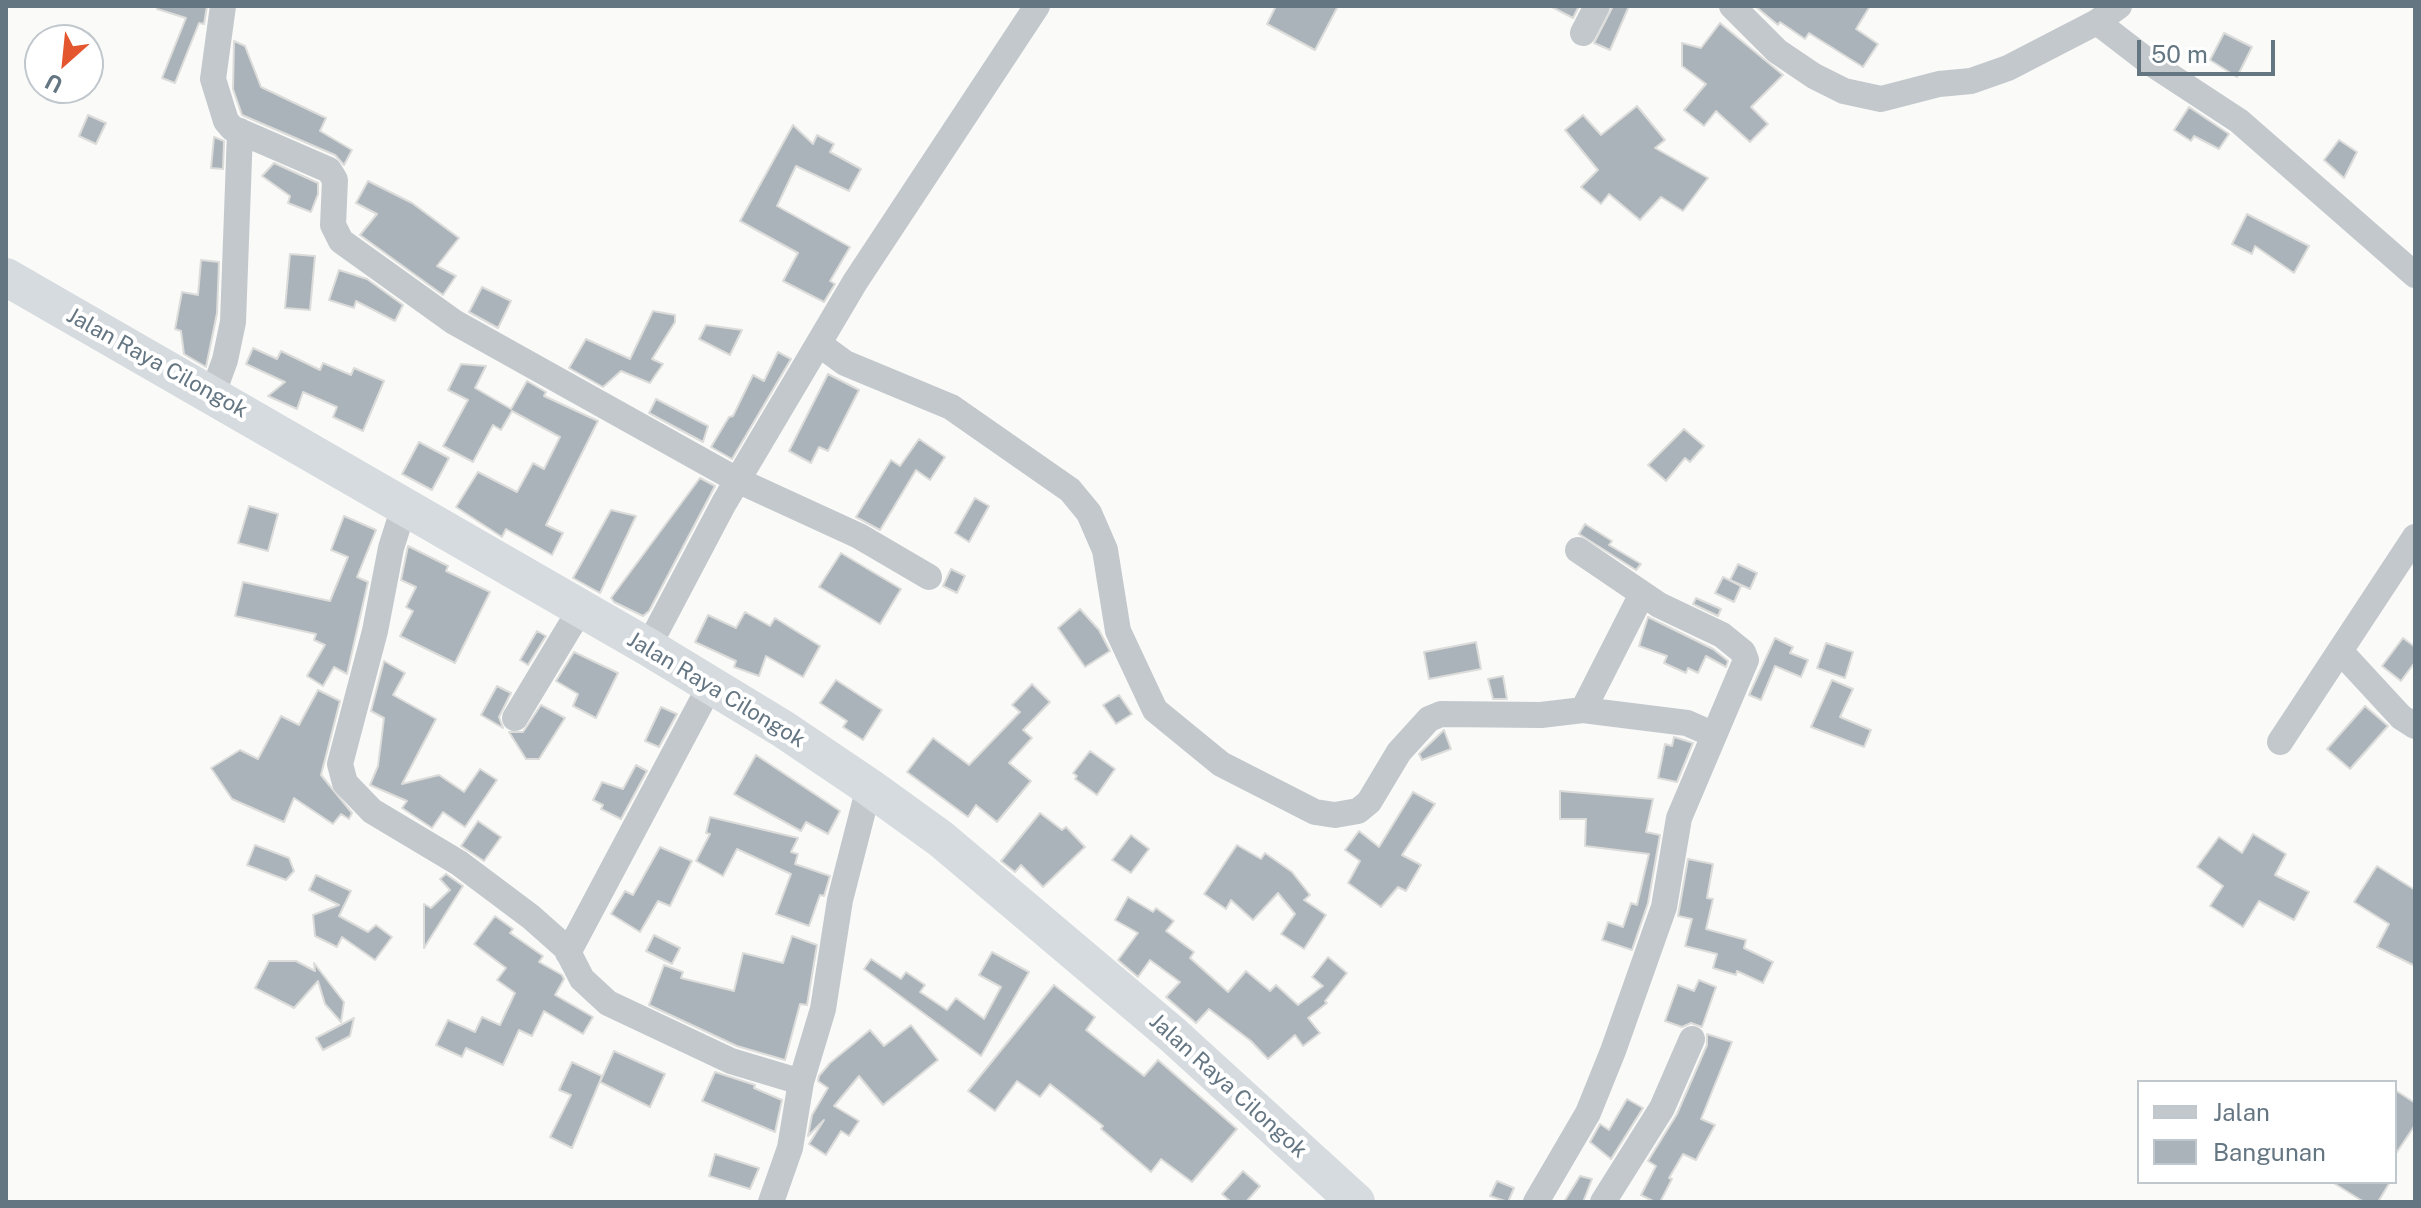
<!DOCTYPE html>
<style>
body{margin:0}
#map{position:relative;width:2421px;height:1208px;overflow:hidden;background:#fafaf8;font-family:"Public Sans",sans-serif}
canvas{display:block}
.frame{position:absolute;inset:0;border:8px solid #657683;pointer-events:none}
.legend{position:absolute;left:2137px;top:1080px;width:260px;height:104px;box-sizing:border-box;background:#fff;border:2px solid #c1c8cd;margin:0;padding:10px 14px;list-style:none;font-size:24px;color:#657683}
.legend li{display:flex;align-items:center;gap:16px;height:40px}
.legend b{width:40px;border:2px solid #c1c8cd}
.north{position:absolute;left:24px;top:24px;width:80px;height:80px;box-sizing:border-box;background:#fff;border:2px solid #c1c8cd;border-radius:50%;rotate:207deg;font-size:22px;font-weight:700;line-height:32px;text-align:center;color:#657683}
.north::after{content:'';display:block;margin:auto;width:28px;height:36px;background:#e4572e;clip-path:polygon(50% 0,100% 100%,50% 72%,0 100%)}
.scale{position:absolute;left:2137px;top:40px;width:138px;height:36px;box-sizing:border-box;border:4px solid #657683;border-top:0;padding-left:10px;font-size:24px;line-height:28px;white-space:nowrap;color:#657683;-webkit-text-stroke:6px #fff;paint-order:stroke}
</style>
<div id="map">
<canvas width="2421" height="1208"></canvas>
<div class="frame"></div>
<ul class="legend">
<li><b style="height:10px;background:#c3c8cc"></b>Jalan</li>
<li><b style="height:22px;background:#aab3b9"></b>Bangunan</li>
</ul>
<div class="north">U</div>
<div class="scale">50 m</div>
</div>
<script>
const c = document.querySelector('canvas').getContext('2d');
c.lineJoin = 'round';
function fillPath(path, color) { c.fillStyle = color; c.fill(path, 'evenodd'); }
const toPath = rows => new Path2D(rows.map(r => 'M' + r).join(''));
function strokePath(path, color, width, dash) { c.strokeStyle = color; c.lineWidth = width; c.lineCap = dash ? 'butt' : 'round'; c.setLineDash(dash || []); c.stroke(path); }
function write(font, color, halo, rows, align = 'center') {
  c.font = font + ' "Public Sans",sans-serif'; c.lineWidth = 8; c.setLineDash([]); c.textBaseline = 'middle'; c.strokeStyle = halo; c.fillStyle = color; for (const [text, x, y, turn = 0] of rows) {
    c.save(); c.translate(x, y); c.rotate((+turn || 0) * Math.PI / 180); c.textAlign = isNaN(turn) ? turn : align; if (halo) c.strokeText(text, 0, 0); c.fillText(text, 0, 0); c.restore();
  }
}
const building = toPath([
 [157,6,207,6,204,24,199,23,175,83,162,78,186,18,157,9,157,6],
 [1276,6,1338,6,1315,50,1267,24,1276,6],
 [1550,6,1579,6,1573,18,1550,6],
 [1613,6,1629,6,1610,50,1594,43,1613,6],
 [1755,6,1870,6,1856,29,1878,44,1863,67,1809,33,1805,39,1780,22,1778,25,1755,6],
 [1720,23,1783,75,1751,107,1768,124,1750,142,1716,111,1704,126,1684,110,1706,84,1682,66,1682,43,1701,48,1720,23],
 [2224,33,2252,47,2237,77,2210,60,2224,33],
 [234,41,245,46,261,87,326,118,320,131,352,150,344,165,335,155,242,115,233,89,234,41],
 [1637,106,1665,140,1655,148,1708,178,1683,211,1661,197,1640,220,1609,194,1601,204,1581,187,1598,170,1565,130,1583,115,1601,135,1637,106],
 [2189,107,2229,134,2219,149,2194,136,2191,141,2174,130,2189,107],
 [88,115,106,123,96,144,79,136,88,115],
 [793,125,813,144,817,135,834,144,830,152,861,169,849,191,796,166,777,206,850,247,830,281,835,284,824,302,783,281,798,253,740,221,793,125],
 [214,137,224,141,223,169,211,168,214,137],
 [2339,140,2357,152,2344,178,2324,160,2339,140],
 [274,163,318,183,318,194,311,212,288,203,290,196,262,176,274,163],
 [368,181,412,203,459,238,437,266,456,276,443,295,360,235,377,214,356,203,368,181],
 [2247,214,2309,246,2294,273,2255,246,2252,254,2232,244,2247,214],
 [290,254,315,256,310,310,285,308,290,254],
 [201,260,219,262,217,313,206,367,184,354,181,331,175,329,182,292,198,295,201,260],
 [339,270,367,279,403,305,395,321,356,301,354,308,329,300,339,270],
 [482,287,511,301,498,328,469,312,482,287],
 [653,311,675,315,675,322,652,359,663,364,650,383,621,371,603,387,569,368,586,339,630,359,653,311],
 [706,325,742,330,730,355,699,339,706,325],
 [253,348,277,359,281,351,320,370,323,363,351,375,354,368,384,381,363,431,333,417,337,407,303,392,297,409,268,396,285,382,246,364,253,348],
 [778,352,791,359,732,459,711,447,729,417,733,416,753,375,764,381,778,352],
 [461,364,486,366,475,388,511,409,527,381,546,392,544,396,598,421,546,525,563,533,552,555,506,529,502,537,456,507,478,472,517,492,533,463,544,469,560,437,512,411,501,430,493,425,473,462,443,446,468,400,448,390,461,364],
 [828,374,859,390,828,451,819,447,811,463,789,451,828,374],
 [656,399,708,426,703,442,649,413,656,399],
 [1684,429,1704,446,1690,462,1685,458,1666,481,1648,465,1684,429],
 [919,439,945,457,930,480,916,470,880,530,856,517,891,460,900,466,919,439],
 [419,442,449,458,432,490,402,474,419,442],
 [700,478,715,486,649,611,643,616,614,602,611,598,700,478],
 [975,498,989,506,969,542,955,533,975,498],
 [249,506,278,514,268,551,238,543,249,506],
 [611,510,636,516,600,593,573,578,611,510],
 [344,516,376,530,357,577,368,582,347,674,334,667,323,686,307,676,325,645,314,640,316,634,235,616,243,582,330,601,348,557,331,550,344,516],
 [1585,524,1612,541,1609,545,1641,564,1636,570,1579,534,1585,524],
 [408,546,448,566,446,571,490,592,455,663,400,636,413,611,406,607,416,587,401,580,408,546],
 [841,553,901,589,880,624,819,587,841,553],
 [1738,564,1757,573,1750,589,1730,580,1738,564],
 [951,569,965,576,957,593,943,586,951,569],
 [1723,577,1741,586,1734,602,1715,593,1723,577],
 [1696,598,1721,609,1718,616,1693,604,1696,598],
 [1080,609,1099,630,1110,651,1085,667,1058,628,1080,609],
 [745,612,770,626,775,618,820,646,803,677,766,656,759,676,734,667,736,661,695,642,708,615,736,628,745,612],
 [1648,617,1713,649,1728,661,1726,667,1706,656,1698,673,1688,668,1686,673,1664,663,1667,656,1639,646,1648,617],
 [537,631,546,636,528,665,520,660,537,631],
 [1775,638,1793,647,1790,653,1808,660,1801,677,1775,666,1761,700,1749,695,1775,638],
 [2403,638,2415,647,2415,662,2401,681,2382,666,2403,638],
 [1476,642,1481,669,1429,679,1424,652,1476,642],
 [1826,643,1853,652,1845,678,1817,668,1826,643],
 [574,652,618,673,596,718,573,706,578,694,556,681,574,652],
 [384,661,405,673,393,695,436,719,402,784,439,775,464,792,480,769,497,780,465,827,443,812,432,828,402,808,407,801,370,785,378,766,384,718,371,711,384,661],
 [1503,676,1507,699,1493,699,1488,679,1503,676],
 [836,680,882,710,863,740,843,727,847,721,820,703,836,680],
 [1832,680,1853,689,1840,717,1871,730,1864,747,1811,727,1832,680],
 [1032,684,1050,702,1023,730,1032,738,1009,763,1031,781,997,822,976,805,968,817,907,772,933,738,969,765,1020,712,1012,705,1032,684],
 [497,686,511,693,499,717,503,728,481,715,497,686],
 [318,690,340,701,321,775,352,813,349,819,341,814,333,824,294,798,284,822,232,799,211,768,240,750,258,759,281,716,299,725,318,690],
 [1119,695,1132,714,1116,724,1103,705,1119,695],
 [541,705,565,718,539,759,526,759,509,732,523,732,541,705],
 [2365,706,2388,726,2350,769,2327,749,2365,706],
 [661,707,677,714,659,747,645,741,661,707],
 [1444,730,1451,749,1422,760,1419,754,1444,730],
 [1674,737,1693,743,1677,782,1658,778,1665,744,1672,746,1674,737],
 [1090,751,1115,769,1097,795,1075,779,1077,776,1073,773,1090,751],
 [756,755,840,811,828,834,806,822,801,831,734,794,756,755],
 [636,765,647,771,621,819,601,809,603,805,593,800,602,782,623,789,636,765],
 [1560,791,1653,799,1646,832,1660,835,1648,903,1632,950,1602,940,1608,922,1623,927,1631,903,1637,905,1649,854,1585,846,1586,819,1560,819,1560,791],
 [1413,792,1435,804,1402,855,1421,865,1406,891,1398,887,1381,907,1348,883,1360,861,1345,850,1359,831,1379,847,1413,792],
 [1040,813,1062,830,1066,827,1085,847,1043,887,1021,865,1015,872,1001,861,1040,813],
 [710,817,798,838,791,852,798,854,795,864,830,876,824,896,820,895,809,926,776,914,791,874,737,849,723,876,696,861,710,834,706,833,710,817],
 [478,821,501,837,484,861,461,846,478,821],
 [2253,834,2286,854,2275,875,2309,892,2294,920,2259,901,2243,927,2210,906,2223,886,2197,867,2219,837,2242,853,2253,834],
 [1131,835,1149,849,1131,873,1112,860,1131,835],
 [255,845,289,858,294,871,286,880,247,865,255,845],
 [1237,845,1261,859,1265,853,1292,872,1310,895,1304,900,1326,915,1304,949,1281,934,1295,914,1278,893,1253,920,1231,900,1226,909,1204,894,1237,845],
 [660,847,692,861,670,906,658,901,640,932,611,914,625,891,633,895,660,847],
 [1688,859,1713,864,1707,898,1713,899,1706,929,1746,940,1744,948,1773,962,1763,983,1737,971,1736,975,1713,968,1717,954,1685,946,1692,919,1678,916,1688,859],
 [2377,866,2415,890,2415,966,2377,947,2389,924,2354,902,2377,866],
 [446,874,463,886,424,948,424,904,431,908,450,890,440,879,446,874],
 [316,875,351,891,339,916,368,932,376,925,392,937,375,960,342,937,337,947,315,936,313,915,339,905,309,890,316,875],
 [1128,897,1153,912,1156,908,1174,921,1166,931,1194,952,1190,958,1228,992,1246,971,1270,991,1276,985,1298,1005,1323,986,1312,977,1328,957,1347,973,1325,1001,1327,1003,1308,1018,1320,1033,1303,1046,1295,1035,1268,1059,1251,1041,1209,1009,1196,1023,1166,997,1180,982,1150,960,1138,977,1118,960,1138,933,1115,920,1128,897],
 [495,916,513,929,510,933,543,956,539,962,562,975,564,979,555,995,593,1017,583,1034,544,1011,532,1036,519,1030,503,1065,466,1048,462,1057,436,1045,448,1020,475,1032,482,1017,500,1025,515,993,497,980,506,968,474,944,495,916],
 [654,935,680,948,672,964,646,951,654,935],
 [792,936,817,945,807,1005,800,1004,785,1060,737,1046,649,1005,664,965,683,972,681,978,734,991,743,953,783,963,792,936],
 [992,952,1029,972,981,1056,864,969,871,959,901,979,906,972,925,985,920,992,947,1010,956,998,984,1019,1001,987,979,975,992,952],
 [269,961,296,961,315,971,314,963,344,1002,341,1022,325,1004,318,981,294,1008,255,988,269,961],
 [1699,980,1716,987,1702,1027,1691,1023,1682,1027,1665,1021,1678,985,1694,991,1699,980],
 [1054,985,1095,1017,1086,1030,1107,1047,1144,1076,1158,1060,1237,1129,1192,1182,1161,1159,1151,1172,1101,1129,1103,1126,1050,1084,1040,1097,1017,1081,995,1111,968,1091,1054,985],
 [354,1018,350,1036,323,1050,316,1038,354,1018],
 [911,1025,938,1060,883,1105,859,1076,834,1106,859,1121,849,1136,841,1131,826,1155,809,1144,824,1120,808,1136,812,1115,828,1088,818,1081,819,1076,830,1063,870,1030,884,1046,911,1025],
 [1707,1034,1732,1042,1701,1119,1715,1125,1696,1160,1683,1154,1669,1178,1672,1179,1660,1202,1655,1202,1641,1195,1656,1166,1648,1161,1677,1114,1707,1045,1707,1034],
 [614,1051,665,1074,650,1107,600,1082,614,1051],
 [572,1062,602,1076,572,1148,550,1137,571,1095,559,1090,572,1062],
 [715,1072,755,1085,754,1088,782,1100,775,1132,702,1101,715,1072],
 [2395,1090,2415,1103,2415,1125,2395,1155,2395,1090],
 [1627,1099,1643,1108,1611,1159,1590,1142,1600,1124,1609,1130,1627,1099],
 [715,1154,759,1168,750,1189,709,1176,715,1154],
 [1243,1171,1260,1186,1246,1202,1231,1202,1222,1194,1243,1171],
 [1580,1176,1592,1179,1583,1202,1564,1202,1580,1176],
 [1497,1181,1514,1188,1508,1202,1490,1196,1497,1181],
 [2332,1182,2390,1182,2378,1202,2364,1202,2332,1182]
]);
fillPath(building, '#aab3b9');
strokePath(building, '#dcdcda', 2);
strokePath(toPath([
 [223,6,213,79,226,121,232,128,329,170,335,180,333,225,341,241,454,322,737,480,859,536,929,577],
 [1732,6,1777,51,1814,76,1844,91,1881,99,1939,84,1971,81,2008,68,2097,22,2119,6],
 [2097,22,2149,62,2239,121,2415,275],
 [1583,33,1597,6],
 [819,344,845,363,951,407,1070,490,1089,513,1105,550,1118,631,1155,710,1221,764,1315,812,1335,815,1358,811,1369,802,1399,752,1429,719,1441,714,1541,715,1583,710,1642,594],
 [213,393,225,360,233,322,240,131],
 [404,507,391,548,375,631,340,764,345,783,372,811,459,863,531,917,566,948,582,979,608,1003,731,1061,801,1082],
 [648,647,724,503,855,282,1037,6],
 [2340,651,2401,717,2415,726],
 [1583,710,1687,723,1712,734],
 [515,718,580,610],
 [2280,742,2415,537],
 [568,953,710,686],
 [771,1202,790,1148,801,1082,823,1009,840,900,869,787],
 [1536,1202,1588,1113,1613,1051,1664,907,1679,818,1746,660,1743,652,1722,635,1659,605,1578,550],
 [1603,1202,1662,1108,1692,1039]
]), '#c3c8cc', 26);
strokePath(toPath([
 [6,277,648,647,783,729,869,787,941,839,1173,1035,1356,1202]
]), '#d6dbdf', 38);
write('22px', '#657683', '#fff', [
 ["Jalan Raya Cilongok",157,363,29],
 ["Jalan Raya Cilongok",716,690,31],
 ["Jalan Raya Cilongok",1228,1086,42]
]);
</script>
